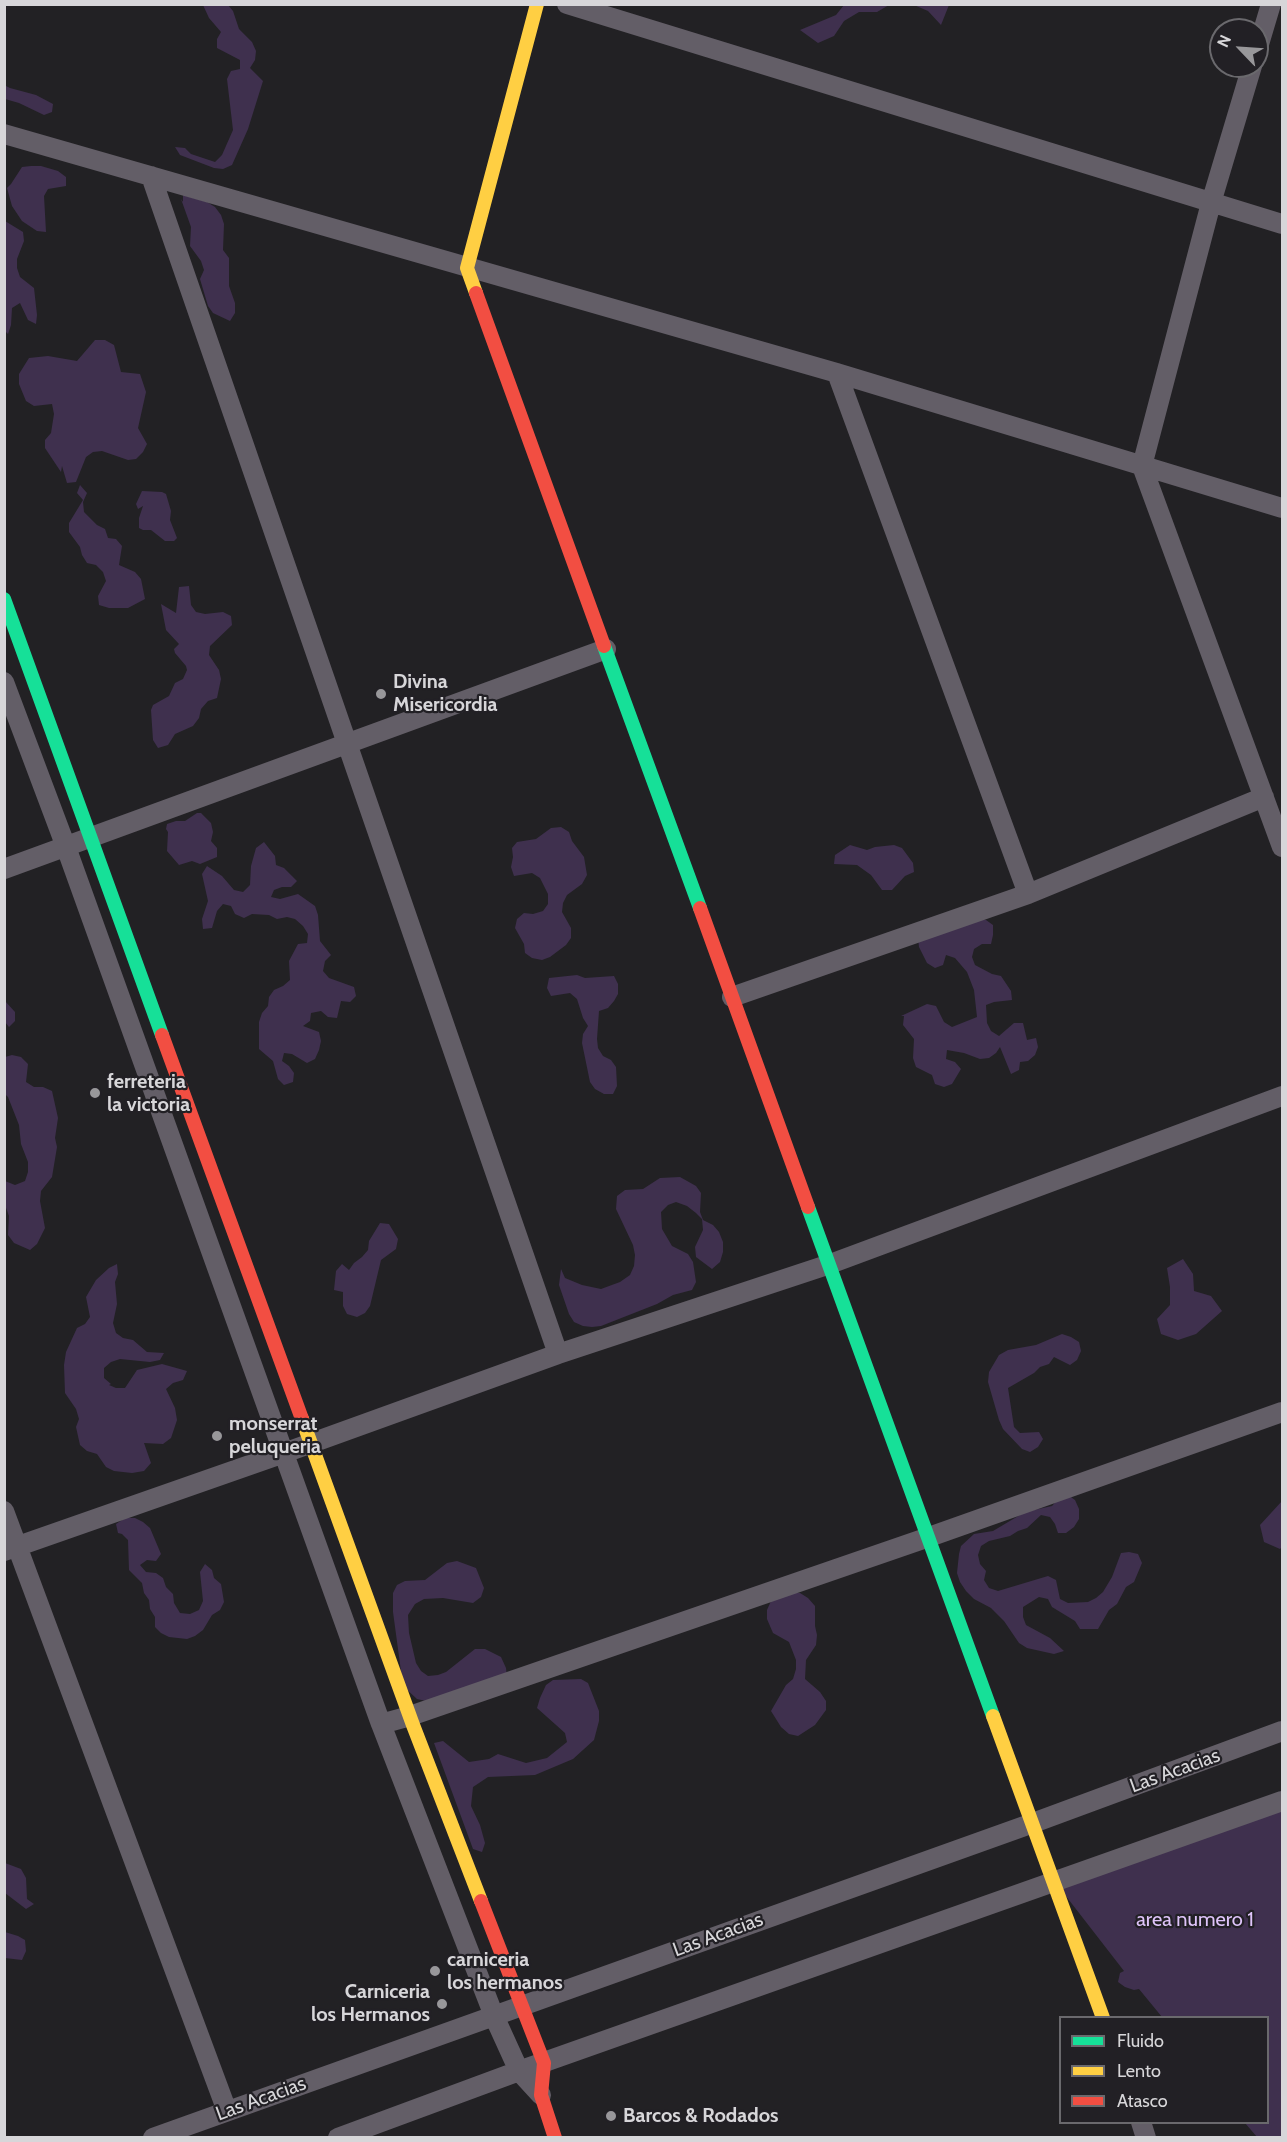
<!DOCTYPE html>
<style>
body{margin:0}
#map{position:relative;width:1287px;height:2142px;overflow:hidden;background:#222124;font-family:Cabin,sans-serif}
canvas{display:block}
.frame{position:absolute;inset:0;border:6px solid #d7d6d9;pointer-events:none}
.legend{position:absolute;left:1059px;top:2016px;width:210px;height:108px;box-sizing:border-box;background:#222025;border:2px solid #6a696d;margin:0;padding:8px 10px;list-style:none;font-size:18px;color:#d7d6d9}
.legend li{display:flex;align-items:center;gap:12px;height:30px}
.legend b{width:30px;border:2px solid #6a696d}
.north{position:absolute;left:1209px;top:18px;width:60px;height:60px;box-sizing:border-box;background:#222025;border:2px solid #6a696d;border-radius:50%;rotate:295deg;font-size:16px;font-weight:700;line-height:24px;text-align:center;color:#d7d6d9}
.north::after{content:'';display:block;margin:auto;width:21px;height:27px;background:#98979a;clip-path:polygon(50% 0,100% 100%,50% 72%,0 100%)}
</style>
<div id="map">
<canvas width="1287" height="2142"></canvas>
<div class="frame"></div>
<ul class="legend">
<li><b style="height:8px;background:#16e098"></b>Fluido</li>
<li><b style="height:8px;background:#ffcf43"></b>Lento</li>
<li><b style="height:8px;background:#f24e42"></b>Atasco</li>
</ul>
<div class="north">N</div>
</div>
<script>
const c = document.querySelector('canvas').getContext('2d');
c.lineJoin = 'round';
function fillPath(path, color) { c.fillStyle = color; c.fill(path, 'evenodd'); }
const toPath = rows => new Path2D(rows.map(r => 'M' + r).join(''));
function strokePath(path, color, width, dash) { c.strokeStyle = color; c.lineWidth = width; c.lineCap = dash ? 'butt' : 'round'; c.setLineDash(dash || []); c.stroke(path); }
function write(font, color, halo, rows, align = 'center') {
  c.font = font + ' Cabin,sans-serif'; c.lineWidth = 4.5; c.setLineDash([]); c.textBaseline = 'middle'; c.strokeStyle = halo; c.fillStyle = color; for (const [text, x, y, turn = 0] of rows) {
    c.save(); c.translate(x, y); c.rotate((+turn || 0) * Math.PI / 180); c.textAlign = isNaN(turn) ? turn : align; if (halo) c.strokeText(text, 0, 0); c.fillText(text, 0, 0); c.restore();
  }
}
fillPath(toPath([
 [203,5,228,5,233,11,239,29,252,42,256,51,255,60,250,68,263,81,248,129,232,165,223,169,214,168,180,155,175,147,185,148,191,154,215,162,222,155,233,130,227,79,231,71,240,69,240,60,217,48,217,39,221,32,209,18],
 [844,5,889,5,877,12,859,12,844,21,834,36,818,43,800,30,836,15],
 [914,5,949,5,941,25,928,11],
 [4,85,10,88,36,95,53,104,52,112,44,115,19,103,5,99],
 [31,166,41,166,58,171,66,177,66,186,48,189,44,196,46,232,37,231,22,221,12,206,7,188,11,184,22,167],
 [183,195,207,202,215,207,221,215,224,224,223,250,229,258,229,286,235,303,235,313,230,321,213,313,208,306,200,279,204,270,201,261,190,246,191,227,181,199,183,202],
 [5,221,23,232,24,241,17,259,17,268,20,277,34,288,37,315,36,324,28,320,20,303,12,308,11,325,8,334,4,330],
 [95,340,105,340,114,345,121,372,140,374,146,392,138,428,147,444,143,452,136,459,128,460,102,451,93,452,86,457,76,482,67,483,62,466,61,472,45,448,45,440,51,433,54,414,52,404,34,406,26,401,19,384,19,374,29,358,48,356,77,361],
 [80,485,87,493,83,502,84,512,97,525,105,529,108,538,116,539,122,546,119,565,135,572,141,579,145,599,128,608,109,608,99,605,98,596,106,581,103,572,96,565,87,563,82,555,80,547,69,532,69,523,83,500,77,493],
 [142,491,162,492,166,494,171,511,170,520,177,538,174,541,165,541,151,530,143,530,139,528,139,518,143,506,138,509,136,504],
 [189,586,191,605,196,612,205,614,223,612,231,616,232,625,210,646,209,655,219,670,221,679,217,698,208,701,201,709,199,718,193,726,175,734,168,745,158,748,153,740,151,710,153,705,169,696,175,683,183,679,187,670,186,666,175,653,174,649,179,644,166,630,161,604,176,613,179,587],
 [197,813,201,813,211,823,213,832,211,841,217,848,217,857,200,864,192,861,179,865,167,851,168,832,166,829,167,824,176,821,185,821],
 [561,827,569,832,572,841,584,857,587,875,582,884,567,895,563,903,562,912,571,928,571,938,566,945,550,957,542,960,532,958,525,953,524,944,515,928,517,919,524,913,533,914,543,911,548,904,548,894,540,878,532,873,514,876,511,867,513,857,512,848,517,842,536,839,551,828],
 [264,842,275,856,276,865,284,868,297,881,291,887,282,887,274,890,271,897,280,899,298,894,315,906,318,915,320,941,331,955,325,961,323,971,329,978,354,987,356,996,350,1002,341,1001,337,1018,328,1017,321,1011,311,1013,310,1021,303,1026,319,1032,321,1041,319,1050,315,1059,307,1063,292,1054,284,1053,282,1061,289,1066,294,1073,293,1082,284,1085,278,1079,273,1061,259,1049,259,1022,262,1013,268,1006,269,997,274,990,283,986,290,980,289,961,298,944,307,943,308,934,303,926,295,919,287,917,277,919,269,915,252,914,244,918,235,914,231,906,223,904,217,911,212,928,203,929,202,919,208,901,202,874,207,866,222,876,234,890,243,892,250,885,251,866,256,848],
 [850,845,867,850,875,847,894,845,902,848,913,863,914,872,905,876,892,890,882,890,871,875,857,865,834,864,835,855],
 [976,917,986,920,993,925,993,935,991,944,982,944,974,949,972,957,975,965,992,974,1001,976,1011,991,1012,1000,994,1002,986,1005,987,1023,991,1031,999,1036,1014,1023,1023,1023,1027,1040,1036,1038,1038,1047,1035,1055,1028,1061,1020,1062,1019,1070,1011,1074,1000,1047,996,1053,989,1058,980,1059,964,1053,947,1050,946,1059,955,1062,961,1069,952,1084,944,1087,935,1084,932,1075,916,1067,913,1058,914,1039,903,1025,904,1016,901,1016,927,1004,936,1006,944,1022,952,1027,977,1017,974,990,967,972,955,958,946,955,943,965,935,968,927,963,919,947,918,938],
 [577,975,585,978,614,976,618,984,618,994,614,1001,608,1008,599,1011,597,1039,598,1048,603,1056,611,1060,616,1067,617,1086,613,1094,604,1094,595,1089,590,1082,582,1043,583,1034,588,1026,583,1018,577,999,570,993,551,996,547,988,549,978],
 [5,1001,15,1012,15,1021,9,1027,5,1022],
 [12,1055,21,1057,28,1064,26,1082,34,1087,43,1087,52,1091,58,1118,55,1138,57,1147,52,1177,41,1191,40,1201,45,1228,37,1244,30,1250,14,1243,8,1235,9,1216,5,1205,5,1181,15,1185,25,1181,28,1172,28,1162,21,1144,19,1125,8,1097,5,1094,5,1057],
 [680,1177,696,1186,701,1193,700,1212,703,1220,713,1225,719,1232,723,1242,723,1252,720,1262,712,1269,696,1257,695,1247,703,1230,702,1219,696,1213,687,1206,676,1202,668,1205,661,1212,662,1229,672,1246,688,1254,693,1262,696,1282,692,1290,673,1295,657,1304,601,1326,592,1327,583,1326,574,1322,569,1314,559,1285,561,1269,565,1278,582,1285,601,1289,620,1282,630,1275,634,1266,635,1255,633,1245,616,1209,617,1196,625,1190,643,1189,660,1178],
 [380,1223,389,1224,398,1239,396,1249,381,1260,370,1306,365,1313,357,1317,347,1314,343,1306,343,1292,334,1290,336,1271,342,1264,349,1270,354,1263,362,1257,368,1250,369,1241],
 [1183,1259,1193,1274,1194,1291,1211,1296,1222,1311,1196,1334,1178,1340,1161,1334,1157,1319,1170,1305,1170,1287,1167,1268],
 [117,1264,118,1274,115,1282,117,1304,113,1323,116,1333,123,1338,133,1340,147,1352,164,1353,160,1360,150,1362,120,1359,111,1362,104,1368,104,1378,111,1384,109,1385,116,1388,125,1388,137,1370,162,1364,187,1371,183,1380,173,1383,166,1389,175,1408,177,1420,171,1438,163,1444,144,1443,151,1463,144,1471,132,1473,114,1471,106,1467,97,1454,87,1451,80,1445,76,1427,79,1419,76,1409,65,1393,64,1365,66,1352,77,1328,85,1324,90,1317,86,1297,96,1280,109,1268],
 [1062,1334,1071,1337,1079,1342,1081,1351,1077,1360,1070,1365,1054,1357,1049,1364,1040,1367,1034,1373,1008,1388,1014,1427,1020,1433,1039,1432,1043,1439,1038,1447,1030,1452,1022,1449,1003,1429,999,1420,988,1382,989,1372,999,1355,1008,1350,1036,1345],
 [1068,1495,1075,1500,1079,1509,1079,1519,1074,1527,1066,1533,1058,1533,1055,1524,1050,1517,1041,1515,1027,1528,1018,1531,1010,1536,989,1541,981,1546,978,1555,980,1564,986,1571,984,1580,989,1588,998,1591,1048,1576,1056,1580,1060,1599,1068,1603,1088,1602,1096,1598,1103,1592,1112,1577,1121,1553,1129,1552,1138,1554,1142,1563,1134,1582,1126,1587,1117,1604,1109,1610,1098,1629,1080,1629,1075,1621,1052,1607,1048,1599,1039,1597,1023,1607,1023,1617,1026,1625,1050,1638,1064,1651,1054,1654,1027,1648,1019,1643,1004,1621,991,1608,974,1599,966,1591,960,1582,957,1573,959,1554,961,1546,974,1534,993,1531,1025,1512,1052,1506,1059,1498],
 [1282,1501,1282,1547,1280,1549,1264,1542,1260,1525],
 [125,1518,135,1518,143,1522,150,1528,161,1554,156,1561,147,1560,140,1565,146,1572,156,1573,163,1578,166,1587,173,1594,174,1603,180,1613,190,1614,199,1610,203,1601,200,1572,205,1564,212,1570,214,1578,221,1584,224,1602,220,1610,212,1615,203,1630,195,1636,187,1639,169,1637,161,1633,155,1627,155,1617,150,1609,149,1600,144,1593,142,1583,129,1570,128,1540,122,1534,118,1533,116,1524],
 [457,1561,476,1568,484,1588,481,1597,473,1603,443,1598,424,1599,415,1604,408,1615,409,1633,416,1663,421,1671,428,1676,438,1675,446,1672,475,1649,485,1649,501,1657,506,1668,507,1677,426,1701,417,1699,403,1686,393,1612,393,1593,397,1585,405,1581,425,1580,447,1563],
 [790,1593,800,1593,808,1598,815,1606,815,1626,817,1635,816,1645,806,1660,805,1679,820,1692,826,1701,826,1710,815,1725,798,1736,789,1734,781,1727,771,1711,786,1685,793,1679,796,1669,796,1660,789,1642,773,1633,767,1619,767,1610,771,1601],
 [581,1679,588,1683,599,1711,599,1721,594,1740,573,1759,535,1775,488,1777,473,1787,471,1806,480,1825,485,1843,482,1852,473,1849,434,1743,443,1741,469,1762,489,1759,498,1754,526,1763,547,1758,567,1742,565,1733,537,1708,540,1698,546,1685,553,1680],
 [1282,1791,1282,2137,1257,2137,1245,2123,1268,2122,1268,2018,1162,2017,1139,1989,1134,1990,1125,1987,1118,1982,1120,1973,1124,1971,1055,1882],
 [5,1863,21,1869,26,1878,27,1899,34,1904,26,1909,5,1893],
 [5,1932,18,1936,25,1940,26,1951,22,1960,5,1958]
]), '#3f304e');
strokePath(toPath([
 [567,4,1282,224],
 [1257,51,1271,4],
 [1252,66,1211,203,1142,466,1282,847],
 [4,134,837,373,1282,508],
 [151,176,558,1354],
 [837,373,1028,894],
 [4,682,66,847,381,1724,494,2016,519,2071,541,2095],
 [4,869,606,649],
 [732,997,1028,894,1264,797],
 [4,1511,227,2111],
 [4,1551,284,1453,558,1354,830,1264,1282,1096],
 [381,1724,410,1716,929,1537,1282,1412],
 [1141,2122,1146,2138],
 [153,2138,1033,1823,1282,1731],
 [338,2138,519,2071,1282,1801]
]), '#635e67', 20);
strokePath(toPath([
 [4,599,162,1035],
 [604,646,700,908],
 [808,1207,993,1716]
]), '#16e098', 14);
strokePath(toPath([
 [476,293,467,268,537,4],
 [302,1419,413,1725,481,1901],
 [993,1716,1103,2018]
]), '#ffcf43', 14);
strokePath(toPath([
 [476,293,604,646],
 [700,908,808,1207],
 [162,1035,302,1419],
 [481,1901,544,2063,541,2095,555,2138]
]), '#f24e42', 14);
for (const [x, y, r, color] of [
 [381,694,6,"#98979a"],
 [95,1093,6,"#98979a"],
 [217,1436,6,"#98979a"],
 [435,1971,6,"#98979a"],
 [442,2004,6,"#98979a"],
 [611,2116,6,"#98979a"]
]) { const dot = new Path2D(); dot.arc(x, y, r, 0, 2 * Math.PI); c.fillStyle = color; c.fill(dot); strokePath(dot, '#222025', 2); }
write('bold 20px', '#d7d6d9', '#222025', [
 ["Divina",393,682],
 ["Misericordia",393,705],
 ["ferreteria",107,1082],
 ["la victoria",107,1105],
 ["monserrat",229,1424],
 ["peluqueria",229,1447],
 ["carniceria",447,1960],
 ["los hermanos",447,1983],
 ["Carniceria",430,1992,"right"],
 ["los Hermanos",430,2015,"right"],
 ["Barcos & Rodados",623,2116]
], 'left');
write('20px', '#d7d6d9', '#222025', [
 ["Las Acacias",1175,1771,-20],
 ["Las Acacias",718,1935,-20],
 ["Las Acacias",261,2099,-20]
]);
write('20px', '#dfc4fa', '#222025', [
 ["area numero 1",1195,1920]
]);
</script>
